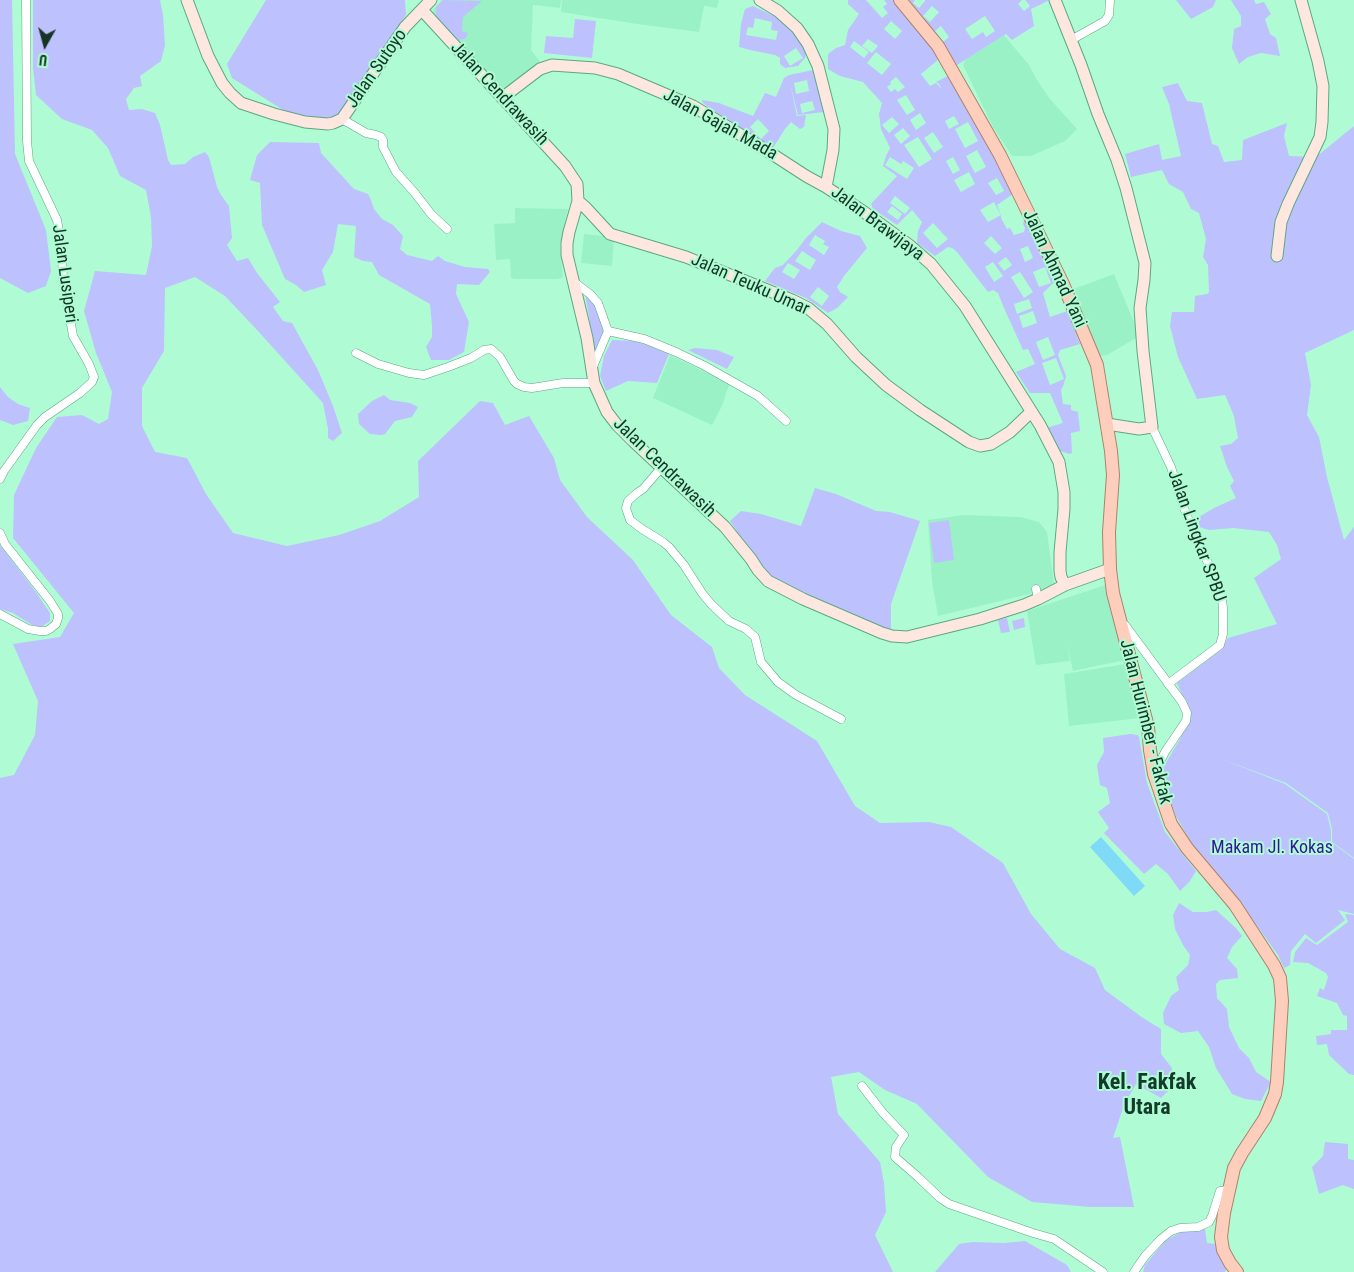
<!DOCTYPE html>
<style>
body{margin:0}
#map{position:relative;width:1354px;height:1272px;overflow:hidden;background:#affcd4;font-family:"Roboto Condensed",sans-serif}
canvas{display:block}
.north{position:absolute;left:20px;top:20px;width:50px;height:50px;-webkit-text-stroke:4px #affcd4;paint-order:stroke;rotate:187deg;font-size:14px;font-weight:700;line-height:20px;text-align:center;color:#143425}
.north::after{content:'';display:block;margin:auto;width:18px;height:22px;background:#143425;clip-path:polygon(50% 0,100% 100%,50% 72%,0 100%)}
</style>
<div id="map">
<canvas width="1354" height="1272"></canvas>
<div class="north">U</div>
</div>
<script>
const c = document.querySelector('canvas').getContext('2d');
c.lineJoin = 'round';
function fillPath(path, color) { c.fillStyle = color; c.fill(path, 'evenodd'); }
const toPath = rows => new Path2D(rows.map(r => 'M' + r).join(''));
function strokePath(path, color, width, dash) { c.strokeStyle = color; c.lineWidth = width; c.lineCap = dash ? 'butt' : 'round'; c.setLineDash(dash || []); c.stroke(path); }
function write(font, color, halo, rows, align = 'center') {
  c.font = font + ' "Roboto Condensed",sans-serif'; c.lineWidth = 4; c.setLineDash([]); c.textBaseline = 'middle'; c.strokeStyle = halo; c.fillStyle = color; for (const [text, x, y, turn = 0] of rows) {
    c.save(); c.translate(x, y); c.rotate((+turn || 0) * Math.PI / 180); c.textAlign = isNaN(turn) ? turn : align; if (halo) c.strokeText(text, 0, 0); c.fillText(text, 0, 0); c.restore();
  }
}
fillPath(toPath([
 [442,0,561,0,560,8,533,5,531,50,541,63,503,90,434,19,433,9],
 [562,0,719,0,717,8,704,6,699,32,637,24,561,12],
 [1004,35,1029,65,1037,80,1050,99,1077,129,1065,141,1031,156,1012,156,993,127,963,65,965,60],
 [515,208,568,209,560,245,563,277,558,279,514,279,511,278,510,259,496,260,494,224,515,223],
 [584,234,614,237,612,266,581,263],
 [1114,274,1139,334,1138,337,1107,355,1099,356,1071,290],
 [670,355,730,384,726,393,723,404,712,425,653,398],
 [964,515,1021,517,1039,522,1047,532,1054,584,1042,591,938,616,932,582,928,520],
 [1105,585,1125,660,1073,671,1067,643,1070,661,1036,665,1027,611],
 [1125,664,1141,718,1069,726,1064,674]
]), '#9bf1c6');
fillPath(toPath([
 [0,0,12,0,15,154,46,230,51,271,46,286,28,293,0,278],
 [33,0,160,0,163,15,165,45,161,61,140,76,142,86,134,88,126,99,129,110,142,109,155,113,160,125,168,160,171,165,185,164,193,157,205,152,209,157,217,187,221,195,229,206,232,238,227,245,237,261,248,258,257,273,280,302,273,307,283,321,292,323,318,370,333,406,342,433,333,441,328,438,328,429,323,403,257,330,225,296,195,277,165,288,164,351,142,388,142,426,155,452,187,458,206,494,233,533,287,546,339,535,380,521,419,497,418,461,480,401,493,403,505,425,529,416,554,458,560,480,587,517,633,560,671,615,712,647,719,668,745,695,817,741,855,806,880,823,929,822,951,827,1003,863,1031,914,1060,949,1095,968,1105,990,1143,1018,1161,1029,1161,1054,1172,1068,1170,1089,1161,1098,1136,1084,1124,1105,1113,1138,1120,1137,1134,1207,1091,1207,1032,1202,988,1177,917,1104,885,1090,859,1072,831,1077,838,1114,880,1162,884,1183,886,1212,875,1235,893,1272,0,1272,0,778,14,775,35,735,38,701,13,644,60,637,74,613,13,538,14,495,36,448,57,417,82,415,99,424,108,419,112,392,96,353,84,311,95,271,146,275,152,246,151,217,146,190,120,176,108,148,92,130,62,119,36,95,33,68],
 [266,0,405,0,406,15,394,35,337,116,325,121,288,113,232,78,227,64],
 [443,0,482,1,463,17,462,31,468,33,466,38,458,41,436,19,436,7],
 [848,0,866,0,882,18,888,13,883,7,887,4,884,0,894,0,931,46,939,59,921,74,930,86,936,83,942,89,939,84,936,82,950,75,955,81,998,161,1010,185,1013,194,997,205,1001,215,1001,218,1007,229,1010,228,1014,235,1024,232,1025,228,1023,224,1024,221,1028,220,1048,261,1055,281,1043,293,1050,317,1067,311,1080,344,1060,350,1058,355,1066,376,1064,384,1061,390,1063,404,1071,405,1071,410,1078,412,1080,431,1071,433,1072,453,1069,454,1058,450,1046,428,1063,423,1050,393,1030,393,1016,372,1035,364,1028,349,1023,350,1004,308,998,293,993,290,988,292,957,252,952,248,948,247,935,256,917,243,918,231,922,222,912,210,897,225,873,209,871,204,897,176,883,166,886,156,890,148,881,129,879,114,882,103,863,82,840,76,828,69,828,54,836,48,845,45,848,30,859,14,848,4],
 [891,21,902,31,895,39,884,29],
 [868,39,878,46,872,53,862,46],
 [854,41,869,52,864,58,850,47],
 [876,52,891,64,882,75,867,63],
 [896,77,905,87,898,92,895,89,891,92,887,87,891,84,890,82],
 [906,95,915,110,907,115,897,100],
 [920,113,926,123,916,130,910,120],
 [954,116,959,124,949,129,945,121],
 [892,117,899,124,889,133,882,125],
 [968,122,978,141,965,148,955,129],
 [903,128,910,136,901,144,894,135],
 [933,132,943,147,934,153,924,138],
 [918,137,932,159,919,167,904,145],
 [977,150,986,167,975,173,966,156],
 [890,157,901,164,903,161,914,168,907,179,885,165],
 [953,157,960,170,953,174,946,161],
 [969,172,975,184,961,192,954,180],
 [997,178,1004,191,996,195,988,183],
 [895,196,910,208,905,214,890,203],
 [994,202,1001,215,988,222,980,210],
 [892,206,902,214,898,220,887,212],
 [933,223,948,239,937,248,923,233],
 [991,236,1002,248,995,254,984,243],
 [1028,246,1033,258,1025,262,1020,249],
 [1006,257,1012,265,1004,271,998,263],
 [993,262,1003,276,994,282,985,267],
 [1045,267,1051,283,1039,287,1033,272],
 [1020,272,1033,292,1024,298,1011,277],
 [1029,299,1032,308,1017,314,1014,304],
 [1033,311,1037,323,1023,328,1019,316],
 [1048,337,1055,355,1043,360,1036,342],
 [1056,358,1064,379,1050,385,1042,363],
 [909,0,915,0,913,3,919,8,925,1,925,0,1022,0,1018,4,1024,11,1030,6,1025,0,1050,0,1031,9,1034,26,1012,40,1006,34,957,65,945,48],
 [932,6,939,12,930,22,923,16],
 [985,16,995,31,986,37,983,32,972,39,965,29],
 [941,26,949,37,943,42,934,32],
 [1176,0,1216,0,1213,7,1191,19],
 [1231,0,1254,0,1256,4,1264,2,1271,14,1265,19,1270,34,1276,38,1280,56,1261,53,1248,57,1239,64,1232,48,1234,29,1241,26,1241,16],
 [753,6,780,19,795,31,807,51,805,58,798,66,785,68,780,64,780,58,775,55,750,50,739,47,741,24,745,9],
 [755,18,772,22,771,30,778,31,776,40,746,35,748,27,753,28],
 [796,48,803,58,790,66,784,56],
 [575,19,596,21,592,58,544,53,546,36,573,38],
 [813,70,824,112,798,115,790,83,797,116,806,115,804,127,800,129,791,122,785,129,773,148,711,109,703,103,702,100,719,103,753,116,765,93,776,97,784,78,789,75],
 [807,80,809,91,796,94,794,83],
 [812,101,815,110,802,113,800,104],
 [758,119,769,131,761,139,750,127],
 [1178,83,1187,101,1202,103,1212,144,1218,146,1224,162,1242,160,1243,140,1287,123,1284,136,1289,156,1316,157,1354,126,1354,330,1305,353,1311,385,1307,415,1319,437,1327,477,1344,540,1354,527,1354,858,1332,842,1332,829,1328,813,1286,783,1219,758,1285,784,1327,814,1331,830,1331,842,1354,859,1354,914,1338,910,1345,920,1316,943,1305,934,1291,951,1290,965,1284,968,1278,955,1233,893,1192,844,1176,816,1160,773,1180,739,1190,713,1177,683,1222,649,1228,638,1277,624,1254,578,1281,559,1277,545,1269,532,1233,528,1209,530,1199,527,1199,517,1214,508,1236,498,1230,486,1234,481,1227,467,1220,446,1231,444,1238,438,1234,416,1225,395,1197,399,1178,357,1170,326,1172,312,1194,312,1195,296,1207,294,1209,292,1208,265,1203,257,1206,239,1199,213,1191,209,1183,192,1169,184,1162,170,1131,177,1125,154,1159,144,1162,160,1181,156,1169,104,1162,87],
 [270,142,319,143,321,153,354,189,368,194,371,200,374,209,382,219,393,225,403,236,400,249,407,255,432,261,438,256,445,261,465,267,488,269,490,272,479,285,457,284,456,294,469,322,464,352,449,360,431,360,426,347,432,337,432,326,430,304,379,275,372,262,363,261,354,257,356,226,338,224,333,252,322,270,326,285,304,292,296,285,285,279,262,225,260,183,250,180,257,155],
 [822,222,841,231,860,236,867,248,844,276,837,287,840,292,848,297,837,308,828,313,806,298,765,281,775,268,783,265,797,250,806,238],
 [815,235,825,241,823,244,829,247,824,255,809,245],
 [802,251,816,260,810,270,795,261],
 [788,263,800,270,794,279,782,272],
 [818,287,829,296,822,306,810,297],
 [585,294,594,304,603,320,604,326,602,337,595,351],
 [612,340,634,341,659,348,669,354,657,383,628,381,606,391,600,376,604,356],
 [695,348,717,350,734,357,727,369,688,350],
 [0,387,8,397,18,404,30,408,28,421,13,425,0,420],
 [384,395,390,400,410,403,418,407,412,417,395,421,385,434,381,435,370,434,359,424,358,414,372,401],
 [815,488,836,494,876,511,890,512,920,521,891,604,891,632,766,575,764,568,744,542,730,521,741,511,761,514,801,526],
 [949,520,954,560,934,563,929,523],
 [0,545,36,592,50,613,50,621,41,627,32,625,13,613,0,609],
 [1007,618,1010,632,1001,633,998,620],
 [1024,618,1025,627,1014,630,1012,621],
 [1130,734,1138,735,1139,737,1147,783,1165,832,1196,871,1190,881,1180,891,1168,874,1156,864,1144,874,1104,833,1109,828,1098,812,1110,803,1107,788,1100,785,1097,765,1104,752,1103,738],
 [1179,903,1193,912,1207,912,1216,910,1236,928,1242,936,1232,947,1227,958,1237,969,1238,978,1220,980,1216,984,1217,998,1227,1009,1229,1027,1239,1048,1249,1058,1256,1072,1271,1082,1261,1101,1245,1099,1232,1094,1216,1068,1209,1047,1198,1031,1181,1033,1164,1024,1163,1013,1171,996,1179,990,1176,977,1188,965,1190,955,1183,945,1175,929,1173,915],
 [1345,914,1354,915,1354,1075,1349,1074,1329,1055,1327,1044,1317,1045,1316,1036,1331,1034,1331,1030,1347,1030,1347,1016,1343,1015,1337,1003,1317,996,1320,988,1324,990,1328,977,1326,973,1308,963,1293,962,1295,952,1306,938,1317,945,1348,922],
 [1325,1142,1348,1144,1348,1159,1354,1160,1354,1189,1343,1185,1319,1194,1312,1167,1323,1156],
 [1205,1229,1207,1243,1217,1244,1227,1267,1225,1272,1143,1272,1145,1265,1165,1241,1181,1232],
 [1025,1241,1067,1265,1071,1272,934,1272,935,1272,959,1244,973,1242,1004,1243]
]), '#bdc1fe');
fillPath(toPath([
 [1101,837,1145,886,1134,896,1090,847]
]), '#7fdaf8');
const street = toPath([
 [1071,40,1105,21,1109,15,1110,0],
 [342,119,366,133,376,135,381,137,383,140,383,147,396,172,414,192,431,214,447,229],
 [574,282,590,294,598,303,608,331,592,369],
 [608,331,644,339,676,352,705,366,758,396,786,421],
 [356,353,378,364,409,373,424,375,448,367,471,358,484,350,491,349,500,357,514,381,517,384,524,387,532,388,563,383,594,383],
 [1152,427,1171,467,1181,500,1189,521,1217,583,1222,599,1223,608,1223,634,1220,645,1168,684],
 [662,467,643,489,637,493,628,501,626,508,630,520,642,529,663,542,669,547,684,565,702,593,711,604,729,621,746,629,755,637,761,662,778,682,796,695,841,719],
 [0,479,4,471,37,425,45,417,80,393,92,382,94,377,89,364,73,336,63,278,61,242,57,220,29,161,27,141,26,0],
 [0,533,5,544,50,601,58,614,58,618,56,624,50,629,46,631,40,631,28,629,0,614],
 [1036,589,1038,599],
 [1125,625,1182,702,1187,713,1186,721,1165,752,1154,774],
 [862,1086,883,1113,904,1135,896,1147,895,1157,918,1177,940,1198,949,1204,1033,1233,1054,1239,1103,1272],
 [1134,1272,1145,1256,1161,1239,1171,1231,1180,1228,1198,1227,1209,1222,1212,1216,1220,1191,1229,1190]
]);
const secondary = toPath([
 [187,0,208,56,222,83,230,93,241,103,274,114,305,122,328,124,333,123,342,119,405,27,431,0],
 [760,0,778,11,797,28,808,44,818,66,834,129,833,150,826,187],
 [1055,0,1081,65,1098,114,1117,160,1126,188,1145,263,1144,280,1140,308,1143,351,1152,427,1139,429,1107,424],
 [422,10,565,166,577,184,578,201,569,232,567,243,567,255,587,338,594,383,607,412,617,425,633,441,725,527,751,559,758,570,768,581,803,599,882,633,892,636,907,637,980,619,1024,605,1038,599,1065,585,1110,569],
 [502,98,540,69,552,65,595,68,618,74,693,106,769,152,806,176,826,187,864,212,909,245,931,264,965,306,1040,425,1059,462,1064,492,1064,509,1060,552,1060,571,1061,577,1065,585],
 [578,201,586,208,610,234,686,257,792,300,808,308,827,324,856,357,886,385,920,410,969,442,980,446,991,444,1010,432,1031,412],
 [1277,256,1281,222,1288,204,1320,137,1322,122,1323,86,1318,61,1301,0]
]);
const primary = toPath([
 [900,0,938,46,1000,155,1063,284,1097,365,1111,451,1113,475,1109,532,1110,569,1113,593,1148,727,1150,750,1154,774,1171,824,1187,848,1235,905,1274,965,1280,978,1282,1001,1277,1082,1275,1094,1265,1118,1242,1153,1234,1168,1224,1213,1221,1237,1223,1250,1230,1263,1237,1272]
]);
strokePath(street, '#5ca783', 9);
strokePath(secondary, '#5ca783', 13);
strokePath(primary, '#ab836b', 14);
strokePath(street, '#fff', 8);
strokePath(secondary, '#fee7de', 11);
strokePath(primary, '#fecebd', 12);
write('18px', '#143425', '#affcd4', [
 ["Jalan Sutoyo",377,69,-55],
 ["Jalan Cendrawasih",499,94,47],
 ["Jalan Gajah Mada",720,125,29],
 ["Jalan Brawijaya",877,224,37],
 ["Jalan Ahmad Yani",1054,269,65],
 ["Jalan Lusiperi",64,274,82],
 ["Jalan Teuku Umar",750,285,24],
 ["Jalan Cendrawasih",664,468,44],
 ["Jalan Lingkar SPBU",1196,536,70],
 ["Jalan Hurimber - Fakfak",1145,722,76]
]);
write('18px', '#351599', '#affcd4', [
 ["Makam Jl. Kokas",1272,848]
]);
write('bold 22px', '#133b29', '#affcd4', [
 ["Kel. Fakfak",1147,1083],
 ["Utara",1147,1108]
]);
</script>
